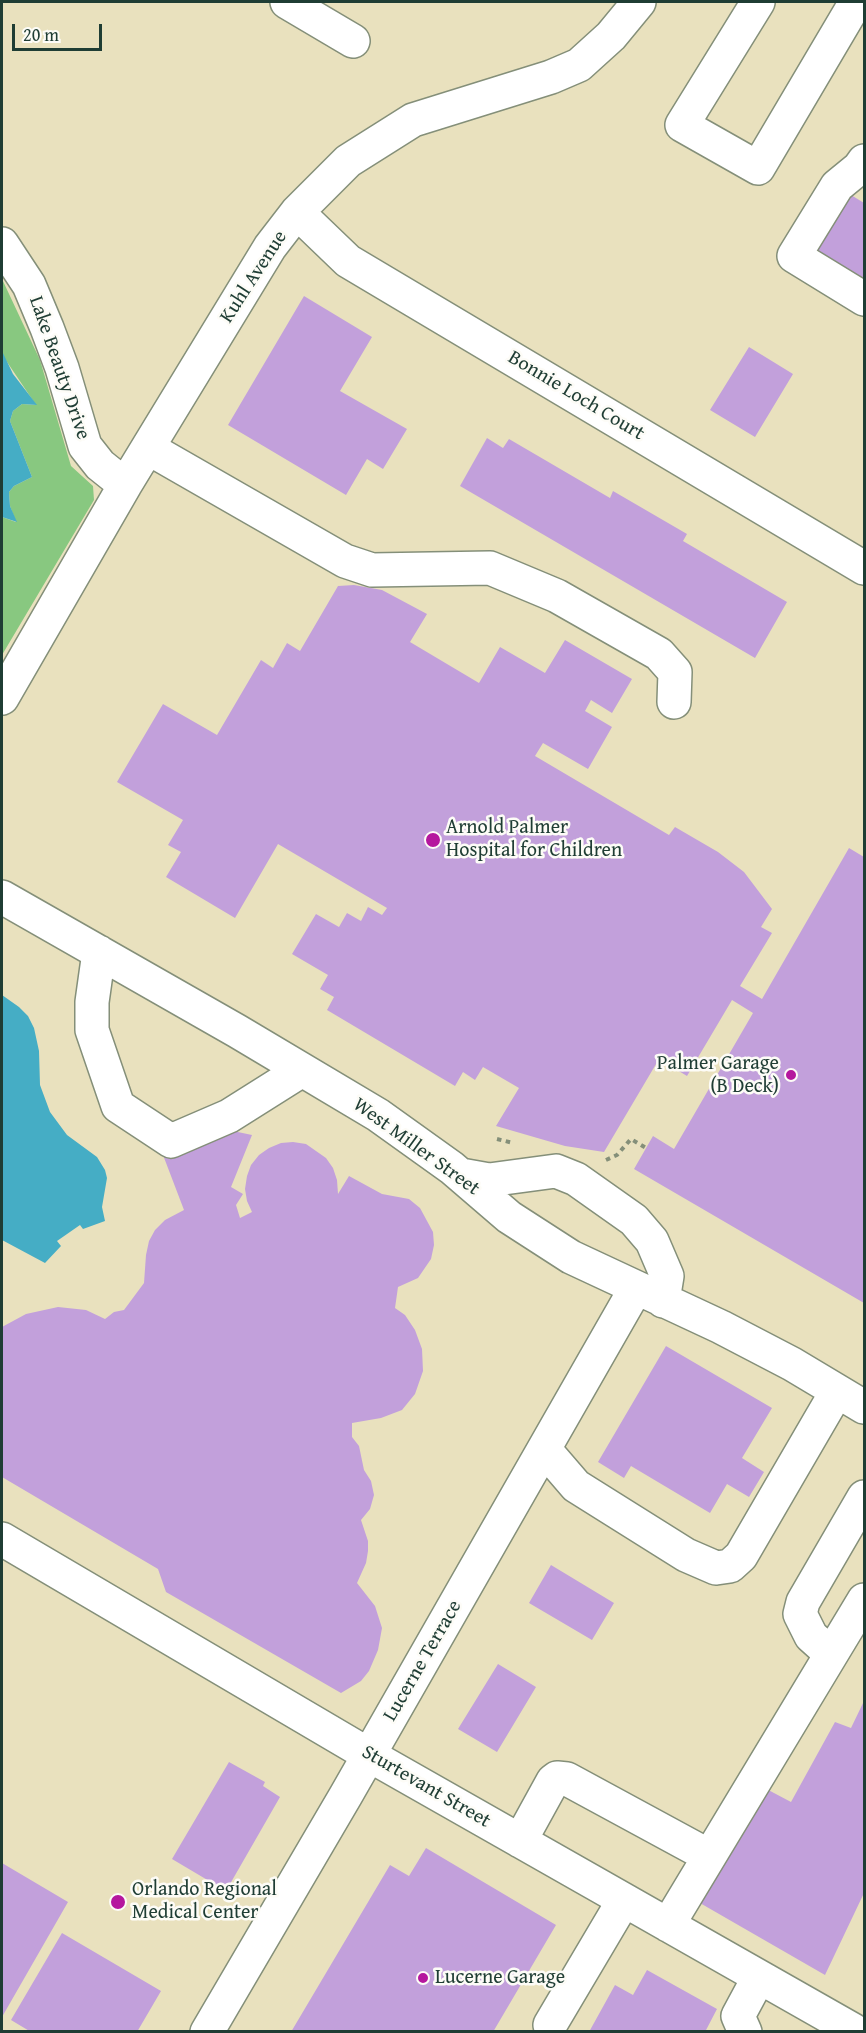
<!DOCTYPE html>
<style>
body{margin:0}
#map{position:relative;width:866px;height:2033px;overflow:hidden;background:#e9e1be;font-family:"Gentium Book Plus",serif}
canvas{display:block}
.frame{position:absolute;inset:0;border:3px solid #1f3d34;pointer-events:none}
.scale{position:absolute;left:12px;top:24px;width:90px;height:27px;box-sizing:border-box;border:3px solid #1f3d34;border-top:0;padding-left:8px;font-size:18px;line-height:21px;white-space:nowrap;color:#1f3d34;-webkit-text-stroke:4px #fdfcf7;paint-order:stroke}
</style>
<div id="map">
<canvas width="866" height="2033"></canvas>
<div class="frame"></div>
<div class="scale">20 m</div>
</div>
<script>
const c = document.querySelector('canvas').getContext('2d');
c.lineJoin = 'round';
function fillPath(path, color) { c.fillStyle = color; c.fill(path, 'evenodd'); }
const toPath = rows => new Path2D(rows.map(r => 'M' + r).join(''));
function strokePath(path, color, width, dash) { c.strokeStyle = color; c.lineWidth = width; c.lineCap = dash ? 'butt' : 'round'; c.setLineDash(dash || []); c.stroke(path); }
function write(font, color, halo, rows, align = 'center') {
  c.font = font + ' "Gentium Book Plus",serif'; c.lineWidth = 5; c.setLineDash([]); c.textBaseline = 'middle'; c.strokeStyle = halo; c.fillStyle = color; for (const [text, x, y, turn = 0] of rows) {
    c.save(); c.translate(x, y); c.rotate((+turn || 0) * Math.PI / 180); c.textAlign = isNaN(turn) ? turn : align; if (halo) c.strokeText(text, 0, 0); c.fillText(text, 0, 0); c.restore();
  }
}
fillPath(toPath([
 [2,279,40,360,71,466,93,486,94,500,2,655,2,517,16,522,10,506,9,492,14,486,32,477,10,421,13,411,22,404,36,405,3,356]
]), '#88c880');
fillPath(toPath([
 [2,351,13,374,37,405,22,404,13,411,10,421,32,477,14,486,9,492,10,506,17,522,2,517],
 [2,995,19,1007,28,1016,34,1028,39,1051,40,1085,50,1112,67,1135,97,1157,105,1170,107,1178,102,1207,105,1221,83,1229,80,1225,57,1241,61,1246,45,1263,2,1240]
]), '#45adc5');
fillPath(toPath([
 [843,190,864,203,864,288,806,254],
 [304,296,372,337,340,391,407,429,383,469,367,459,346,495,228,425],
 [749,347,793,374,755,437,710,410],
 [487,438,503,448,509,439,610,498,613,491,687,534,683,541,787,602,755,658,460,486],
 [354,585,382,590,427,614,410,642,479,683,500,647,545,673,565,640,632,679,612,713,591,700,585,711,612,727,588,769,543,743,535,756,669,835,675,827,718,852,744,872,772,909,761,927,772,933,740,986,762,999,849,848,864,857,864,1303,634,1169,653,1136,674,1149,753,1013,732,1000,687,1076,659,1059,604,1152,565,1146,496,1126,519,1088,483,1067,475,1080,463,1072,455,1086,327,1010,334,997,320,989,328,975,292,954,316,914,339,927,347,913,361,921,368,907,382,915,387,908,278,844,235,918,166,877,181,852,168,845,183,820,117,782,163,704,217,735,261,660,273,668,287,643,300,651,338,586],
 [214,1127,252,1135,231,1187,243,1194,236,1205,240,1218,252,1212,247,1201,245,1189,247,1176,251,1165,259,1155,269,1148,281,1143,293,1142,306,1144,326,1158,333,1168,337,1180,338,1194,349,1176,382,1194,409,1199,420,1208,433,1232,434,1245,431,1259,418,1278,398,1287,395,1308,405,1315,415,1330,422,1349,423,1371,415,1394,402,1410,381,1418,352,1423,352,1437,359,1446,364,1470,371,1481,374,1495,370,1509,361,1520,368,1541,368,1551,366,1563,357,1583,375,1606,382,1628,378,1650,369,1671,361,1681,341,1693,166,1592,158,1569,2,1477,2,1327,26,1314,58,1307,86,1310,105,1319,114,1312,124,1310,144,1283,146,1255,149,1241,155,1230,165,1220,184,1210,155,1134],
 [666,1346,772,1408,742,1458,764,1472,749,1497,727,1484,710,1513,631,1466,624,1478,598,1462],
 [551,1565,614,1603,592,1640,529,1603],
 [498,1664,536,1687,497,1752,458,1729],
 [864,1701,864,1893,825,1975,693,1899,757,1784,791,1802,835,1722,851,1728],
 [229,1762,265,1782,263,1786,280,1797,226,1891,172,1859],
 [426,1848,556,1925,493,2032,291,2032,390,1865,409,1876],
 [2,1863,68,1902,2,2017],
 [62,1933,161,1991,137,2032,31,2032,11,2020],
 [647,1970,717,2009,705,2032,589,2032,615,1985,633,1995]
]), '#c2a0db');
const minor = toPath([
 [287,2,353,41],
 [758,2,682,125,758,168,856,2],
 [864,161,859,168,837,186,794,256,864,299],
 [297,212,348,261,864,568],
 [2,244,29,285,47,328,62,368,85,446,100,465,125,485],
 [148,448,345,561,372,570,490,568,557,596,659,654,675,672,674,702],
 [2,698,125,485,270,247,297,212,348,161,413,120,551,77,579,65,611,36,639,2],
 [2,897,237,1031,378,1115,452,1168,509,1217,571,1257,721,1327,792,1364,864,1407],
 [99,952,92,1002,92,1030,118,1106,171,1141,229,1116,302,1070],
 [461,1175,489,1180,556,1171,576,1179,634,1220,652,1241,667,1276,663,1301],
 [545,1450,576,1486,686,1555,716,1568,730,1566,741,1556,837,1391],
 [2,1539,369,1755,853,2030],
 [831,1654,811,1636,800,1614,803,1602,864,1497],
 [520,1841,553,1781,557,1778,567,1779,709,1856],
 [668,1925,864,1600],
 [550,2025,624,1900],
 [207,2032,346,1795,636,1288],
 [745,2032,738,2016,759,1977]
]);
strokePath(minor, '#848f79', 36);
strokePath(toPath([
 [497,1139,513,1143],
 [606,1160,617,1155,631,1139,646,1148]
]), '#848f79', 4, [4.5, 4.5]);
strokePath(minor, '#fff', 33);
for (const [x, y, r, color] of [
 [433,840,8,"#b5179e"],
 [791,1075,6,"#b5179e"],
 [118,1902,8,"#b5179e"],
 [423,1978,6,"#b5179e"]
]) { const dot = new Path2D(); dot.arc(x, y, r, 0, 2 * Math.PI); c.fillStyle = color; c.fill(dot); strokePath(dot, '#fdfcf7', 2); }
write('20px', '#1f3d34', '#fdfcf7', [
 ["Kuhl Avenue",254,277,-57],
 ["Lake Beauty Drive",59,368,71],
 ["Bonnie Loch Court",576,396,31],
 ["West Miller Street",416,1147,36],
 ["Lucerne Terrace",423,1661,-60],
 ["Sturtevant Street",426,1787,30]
]);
write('20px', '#1f3d34', '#fdfcf7', [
 ["Arnold Palmer",446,828],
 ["Hospital for Children",446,851],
 ["Palmer Garage",779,1064,"right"],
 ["(B Deck)",779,1087,"right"],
 ["Orlando Regional",132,1890],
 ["Medical Center",132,1913],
 ["Lucerne Garage",435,1978]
], 'left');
</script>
